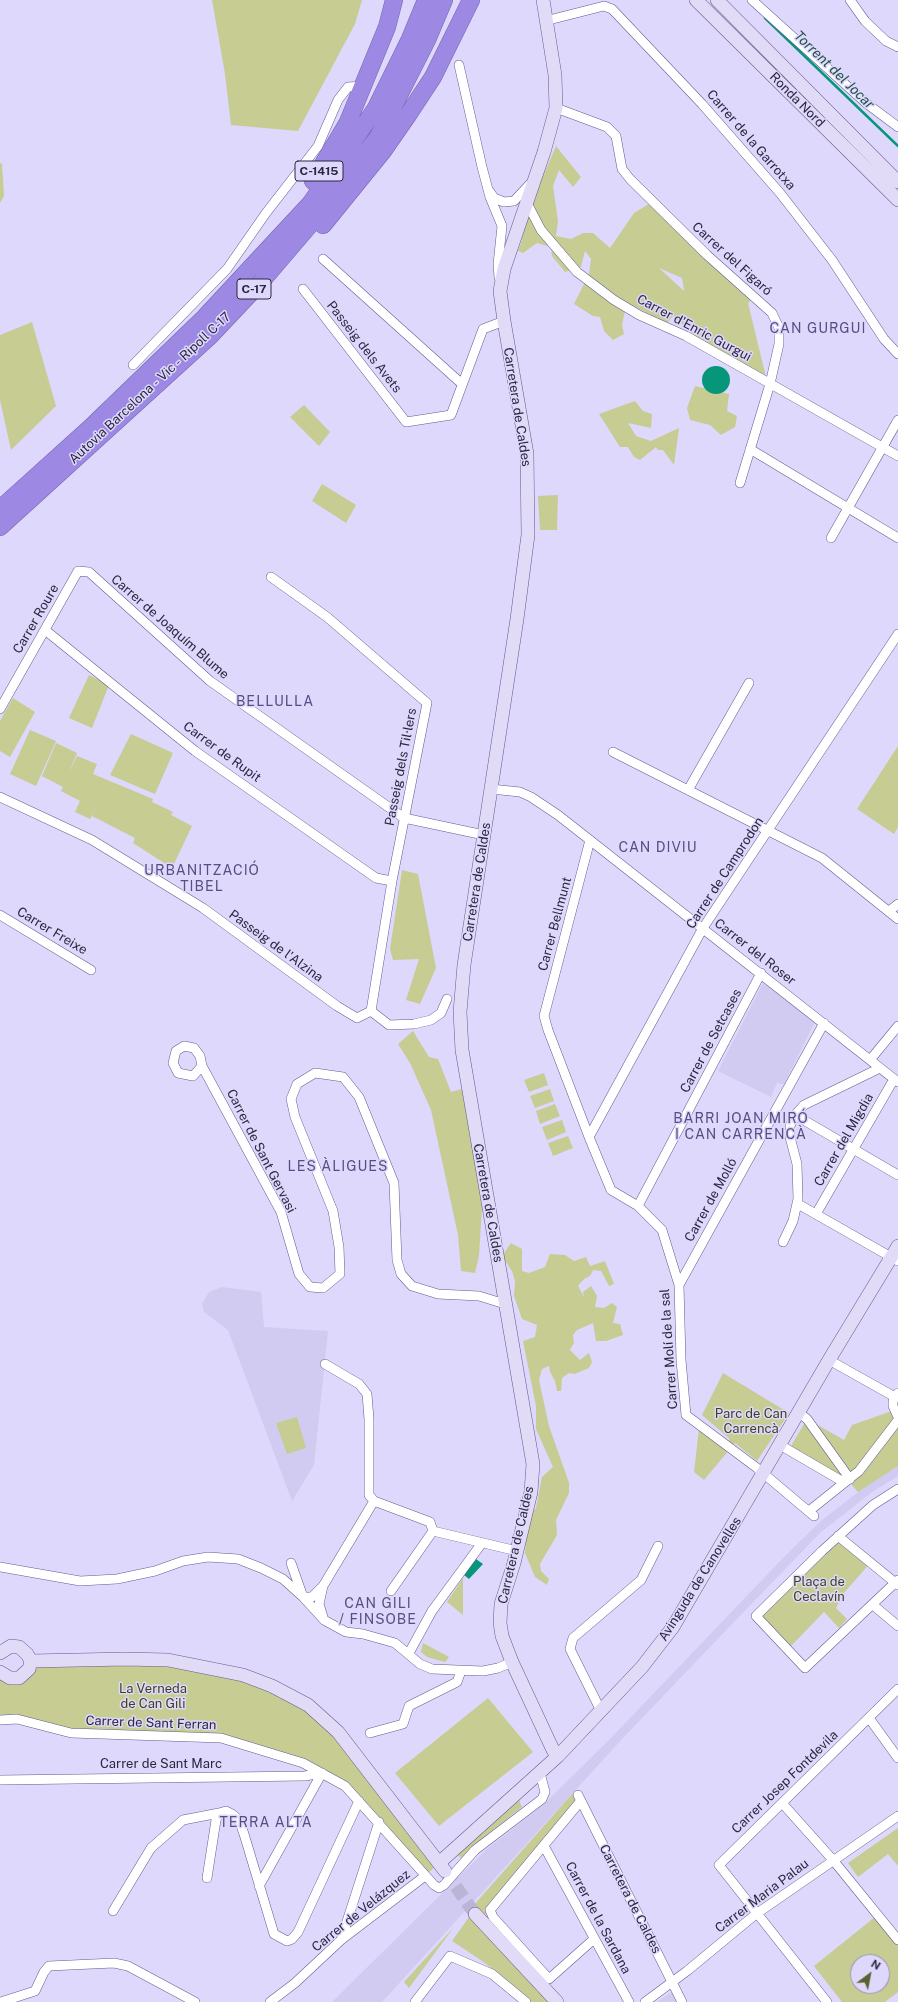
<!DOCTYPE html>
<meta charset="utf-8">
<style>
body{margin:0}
#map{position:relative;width:898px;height:2002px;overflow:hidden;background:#ded8fd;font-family:"Public Sans",sans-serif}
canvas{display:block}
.north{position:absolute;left:850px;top:1954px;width:40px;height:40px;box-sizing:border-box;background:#ded8fd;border:1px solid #9691b0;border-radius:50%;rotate:32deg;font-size:11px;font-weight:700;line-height:16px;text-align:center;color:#2b273d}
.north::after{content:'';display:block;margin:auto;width:14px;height:18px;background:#5c602d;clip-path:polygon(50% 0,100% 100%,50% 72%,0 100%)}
</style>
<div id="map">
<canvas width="898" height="2002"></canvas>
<div class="north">N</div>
</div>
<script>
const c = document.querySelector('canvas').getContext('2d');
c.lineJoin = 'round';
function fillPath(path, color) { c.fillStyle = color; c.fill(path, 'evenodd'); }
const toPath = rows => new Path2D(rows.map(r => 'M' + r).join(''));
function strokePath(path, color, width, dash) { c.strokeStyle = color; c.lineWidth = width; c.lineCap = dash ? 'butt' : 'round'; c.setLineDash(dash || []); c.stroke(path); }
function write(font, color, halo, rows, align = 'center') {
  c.font = font + ' "Public Sans",sans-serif'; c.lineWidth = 3; c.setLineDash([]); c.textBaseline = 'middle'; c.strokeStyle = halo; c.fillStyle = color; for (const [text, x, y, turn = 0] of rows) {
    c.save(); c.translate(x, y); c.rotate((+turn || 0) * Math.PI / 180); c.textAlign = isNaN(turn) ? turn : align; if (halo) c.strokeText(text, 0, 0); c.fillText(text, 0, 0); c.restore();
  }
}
fillPath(toPath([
 [763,983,815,1022,784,1084,777,1083,771,1097,718,1071],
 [222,1287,261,1292,264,1327,328,1331,314,1465,292,1501,228,1330,204,1312,202,1304,209,1292],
 [898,1466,898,1476,872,1492,820,1533,733,1623,623,1738,382,2002,332,2002,488,1848,544,1804,610,1739,784,1557,822,1520,866,1486],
 [673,1991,678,2002,657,2002]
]), '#d1caf1');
fillPath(toPath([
 [212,0,362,0,355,24,298,131,231,125,225,74],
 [556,146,581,177,573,187,559,170,553,186,558,221,556,236,571,239,583,233,593,233,610,248,634,213,649,204,752,290,752,299,748,303,766,377,697,338,673,316,667,323,633,306,625,311,622,325,624,334,613,340,604,331,600,317,593,316,574,304,589,274,591,259,585,251,581,267,565,272,552,256,551,247,537,243,523,253,518,251,522,240,523,223],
 [659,268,682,278,684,290,683,290],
 [0,163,2,164,4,196,0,203],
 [32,322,56,406,11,450,0,400,0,335],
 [695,386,729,394,727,411,737,416,735,427,721,435,710,425,690,420,687,408],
 [635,401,643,411,652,414,651,428,628,423,636,436,651,441,679,428,674,465,663,450,658,450,656,447,640,460,634,457,628,447,620,447,599,414],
 [304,405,330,432,319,446,290,417],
 [322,484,356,505,346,523,312,501],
 [558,495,557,530,540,530,538,496],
 [89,675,109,685,92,728,69,718],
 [13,698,35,712,10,757,0,751,0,721],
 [30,730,56,741,36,786,10,774],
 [131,734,173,753,155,794,110,775],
 [56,743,77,753,69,773,77,756,97,764,93,774,153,799,152,802,173,812,171,815,192,826,172,868,133,843,135,838,92,816,96,808,90,819,75,812,80,801,61,791,63,787,42,776],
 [898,746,898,827,894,834,857,809],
 [402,870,418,874,436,968,420,1004,406,1000,419,959,393,960,390,949],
 [413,1031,429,1057,438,1059,451,1092,465,1088,482,1207,479,1256,475,1273,461,1271,458,1235,431,1110,410,1063,398,1044],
 [544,1073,548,1085,529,1092,524,1080],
 [550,1089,554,1101,535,1108,530,1096],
 [555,1104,560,1116,540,1124,536,1111],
 [562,1120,566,1132,547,1140,542,1127],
 [568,1136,573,1148,553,1156,548,1143],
 [511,1243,522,1249,522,1271,529,1273,545,1267,550,1254,565,1255,574,1261,586,1257,590,1266,605,1261,614,1284,609,1286,601,1271,593,1270,590,1276,584,1279,578,1286,584,1297,583,1292,591,1286,597,1296,595,1307,604,1308,612,1303,617,1307,613,1323,620,1324,623,1335,606,1341,596,1341,593,1323,577,1330,573,1335,574,1343,570,1350,580,1360,589,1353,592,1362,589,1368,574,1374,569,1373,562,1378,561,1391,557,1391,555,1381,550,1372,549,1366,542,1369,539,1380,549,1426,569,1483,569,1493,556,1520,557,1535,540,1564,541,1571,549,1579,547,1585,535,1577,525,1553,528,1517,536,1508,542,1477,553,1467,536,1429,536,1406,523,1341,535,1337,537,1325,522,1319,514,1296,515,1281,512,1271,502,1256],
 [723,1373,789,1413,757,1461,735,1443,704,1480,694,1472,699,1429,723,1447,730,1439,702,1415],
 [892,1411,898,1419,898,1466,858,1492,850,1483,791,1446,807,1419,844,1440,852,1425],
 [297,1417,306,1448,287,1454,276,1423],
 [841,1538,871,1562,843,1594,836,1608,847,1619,839,1628,824,1612,791,1646,759,1613],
 [463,1578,463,1615,447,1602],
 [423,1643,449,1657,445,1662,427,1657,421,1652],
 [30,1663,203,1666,308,1705,439,1863,425,1876,334,1778,221,1738,71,1733,0,1720,0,1672,10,1678],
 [488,1698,533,1752,439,1826,395,1773],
 [573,1793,578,1800,483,1917,473,1906],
 [519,1800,522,1807,474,1845,461,1858,457,1854],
 [898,1828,898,1866,888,1854,858,1877,848,1863],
 [469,1917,552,2002,530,2002,485,1963,452,1941],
 [875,1917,898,1944,898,1992,885,2002,842,2002,814,1966],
 [858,1962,882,1962,882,1986,858,1986],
 [454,1927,409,1988,404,1982]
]), '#c6cc92');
fillPath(toPath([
 '702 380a14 14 0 1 1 28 0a14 14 0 1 1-28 0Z',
 [476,1559,483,1564,469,1579,464,1575]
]), '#06977b');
strokePath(toPath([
 [765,18,898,146]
]), '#06977b', 2.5);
strokePath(toPath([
 [445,1871,475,1914]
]), '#bab5d7', 13, [13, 6]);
const street = toPath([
 [752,0,866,103,898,127],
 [850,0,865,21,886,41,898,47],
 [545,21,604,6,612,9,702,104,780,193,832,260,884,339,898,354],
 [459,65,482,167,490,197,502,226,498,264,499,277],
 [556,108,607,127,616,136,622,169,630,179,707,255,772,313,779,328,779,344,770,384,740,483],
 [490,192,494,198,504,202,514,201,530,184],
 [527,203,541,230,577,272,614,300,639,315,686,336,898,456],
 [323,259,462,384],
 [303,289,406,422,451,415,483,329,504,321],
 [133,365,227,269,266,213,318,146,338,100,348,87,363,86],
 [750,449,898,538],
 [831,538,898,420],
 [271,577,327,617,427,703,392,881,371,1011],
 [45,630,195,751,376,878,392,881],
 [0,709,78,571,89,572,210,681,404,818,484,835],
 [613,752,822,858,898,919],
 [491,789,520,792,531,797,558,815,898,1082],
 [688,790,749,683],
 [0,797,92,840,203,908,337,1006,357,1018,371,1011],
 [590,840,544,1016,548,1030,589,1137,611,1190,638,1206,662,1230,679,1285,681,1360,686,1415,757,1468,814,1516],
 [889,911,898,904],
 [0,915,91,970],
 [371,1011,389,1025,414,1024,431,1020,441,1013,447,999],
 [870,1060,898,1026],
 [202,1066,193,1076,178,1073,173,1063,176,1051,184,1046,194,1048,200,1056,202,1066,281,1212,299,1274,310,1287,323,1288,340,1274,339,1247,333,1211,295,1117,291,1099,297,1084,315,1073,343,1077,359,1097,394,1183,397,1260,401,1274,412,1286,438,1294,479,1296,505,1304],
 [795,1115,898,1175],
 [589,1137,703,928,898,634],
 [798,1204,898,1261],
 [638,1206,761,973],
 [816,1214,894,1079],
 [783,1242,793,1221,798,1199,797,1164,790,1137,790,1126,795,1115,804,1105,880,1068],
 [679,1285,824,1023],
 [829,1360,895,1397],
 [325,1364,359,1384,367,1394,369,1419,369,1495,374,1501,430,1522,433,1531,517,1551],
 [898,1393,893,1401,893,1406,898,1417],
 [798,1412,807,1419,850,1479],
 [780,1445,840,1480,850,1479],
 [898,1489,873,1505,822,1551,756,1616,805,1668,898,1580],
 [809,1511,859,1471,898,1420],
 [838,1536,898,1585],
 [291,1563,303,1597,324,1620,346,1632,363,1634,395,1643,420,1664,432,1669,483,1671,498,1668,512,1662],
 [0,1567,80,1581,117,1579,155,1571,183,1561,208,1557,238,1559,261,1568,283,1579,303,1597],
 [323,1586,319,1604,323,1617],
 [391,1591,433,1531],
 [303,1597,312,1597,323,1586,374,1501],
 [873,1605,898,1626],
 [409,1653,432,1611,482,1543],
 [601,1711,570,1649,573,1638,641,1580,658,1546],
 [869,1718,898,1758],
 [0,1720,17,1719,71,1733,221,1738,303,1763,345,1786,434,1885,439,1888,444,1885,475,1850,542,1799,545,1792,540,1773],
 [370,1733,403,1724,409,1706,457,1682,461,1671],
 [0,1780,305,1776,322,1773],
 [578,1795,682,2002],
 [579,1803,490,1910,493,1917,549,1979,594,1939],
 [782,1803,833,1860,898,1940],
 [544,1846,629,2002],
 [207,1878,216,1820,219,1813,226,1811,232,1814,239,1820,244,1834,274,1934,287,1941,292,1939,298,1932,359,1801],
 [259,1886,322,1773],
 [113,1911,151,1848,183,1820,219,1813],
 [341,1940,379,1822],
 [1,2002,35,1991,44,1972,49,1966,114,1963,128,1966,195,2002],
 [270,2002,295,1983,341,1940,425,1876],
 [415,2002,450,1956,492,1974,526,2002],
 [645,2002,687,1971,756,1914,898,1816],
 [827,2002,719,1865,898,1689]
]);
const secondary = toPath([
 [543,0,555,75,556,108,544,152,504,269,500,291,504,321,527,454,528,535,517,619,464,965,460,1012,462,1050,533,1464,531,1492,514,1563,501,1604,500,1623,502,1636,512,1662,553,1750,558,1756],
 [696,0,898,200],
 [717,0,898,182],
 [0,1653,11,1646,19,1647,27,1654,31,1661,29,1669,19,1678,10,1678,0,1672],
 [31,1661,126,1659,168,1660,243,1675,272,1686,308,1705,338,1732,445,1871],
 [439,1863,558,1756,642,1667,673,1627,829,1360,898,1246],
 [475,1914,557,2002]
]);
const highway = toPath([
 [313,181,348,122,387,27,394,0],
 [323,225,383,151,408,115,433,77,471,0],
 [0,509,90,428,204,318,310,204,376,108,410,39,426,0],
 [0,527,210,336,261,282,308,227,378,137,427,40,444,0]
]);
strokePath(street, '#655a8e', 10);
strokePath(secondary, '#655a8e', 14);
strokePath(highway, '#7566aa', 18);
strokePath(street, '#fff', 9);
strokePath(secondary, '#e2dbf7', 13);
strokePath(highway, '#9d88e4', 17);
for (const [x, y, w] of [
 [319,171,48],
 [254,289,34]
]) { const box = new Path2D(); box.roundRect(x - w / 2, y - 10, w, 20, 3); c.fillStyle = '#ded8fd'; c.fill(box); strokePath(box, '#2b273d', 1); }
write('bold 12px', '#2b273d', null, [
 ["C-1415",319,171],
 ["C-17",254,289]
]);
write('13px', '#2b273d', '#ded8fd', [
 ["Ronda Nord",797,100,45],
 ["Carrer de la Garrotxa",751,140,49],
 ["Carrer del Figaró",732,259,42],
 ["Carrer d'Enric Gurgui",694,328,28],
 ["Passeig dels Avets",364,347,52],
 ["Autovia Barcelona - Vic - Ripoll C-17",150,388,-43],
 ["Carretera de Caldes",517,407,81],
 ["Carrer Roure",36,619,-60],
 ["Carrer de Joaquím Blume",170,627,41],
 ["Carrer de Rupit",222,752,36],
 ["Passeig dels Til·lers",401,767,-79],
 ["Carrer de Camprodon",725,873,-57],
 ["Carretera de Caldes",477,882,-81],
 ["Carrer Bellmunt",555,924,-75],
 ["Carrer Freixe",52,931,31],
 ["Passeig de l'Alzina",276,946,36],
 ["Carrer del Roser",755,952,38],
 ["Carrer de Setcases",711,1041,-62],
 ["Carrer del Migdia",844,1140,-60],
 ["Carrer de Sant Gervasi",261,1151,63],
 ["Carrer de Molló",711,1200,-61],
 ["Carretera de Caldes",488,1203,80],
 ["Carrer Molí de la sal",669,1349,-94],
 ["Carretera de Caldes",516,1545,-77],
 ["Avinguda de Canovelles",700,1579,-58],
 ["Carrer de Sant Ferran",151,1723,2],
 ["Carrer de Sant Marc",161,1764],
 ["Carrer Josep Fontdevila",785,1782,-44],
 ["Carrer Maria Palau",762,1896,-37],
 ["Carretera de Caldes",630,1899,63],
 ["Carrer de Velázquez",361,1911,-39],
 ["Carrer de la Sardana",598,1918,62]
]);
write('13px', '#3e411b', '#ded8fd', [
 ["Parc de Can",751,1414],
 ["Carrencà",751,1429],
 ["Plaça de",819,1582],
 ["Ceclavín",819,1597],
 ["La Verneda",153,1689],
 ["de Can Gili",153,1704]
]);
write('italic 14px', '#215244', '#ded8fd', [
 ["Torrent del Jocar",834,70,44]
]);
c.letterSpacing = '1px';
write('14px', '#594d81', '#ded8fd', [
 ["CAN GURGUI",818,329],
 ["BELLULLA",275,702],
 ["CAN DIVIU",658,848],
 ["URBANITZACIÓ",202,871],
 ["TIBEL",202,887],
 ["BARRI JOAN MIRÓ",741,1119],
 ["I CAN CARRENCÀ",741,1135],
 ["LES ÀLIGUES",338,1167],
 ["CAN GILI",378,1604],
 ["/ FINSOBE",378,1620],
 ["TERRA ALTA",266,1823]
]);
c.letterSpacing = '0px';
</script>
